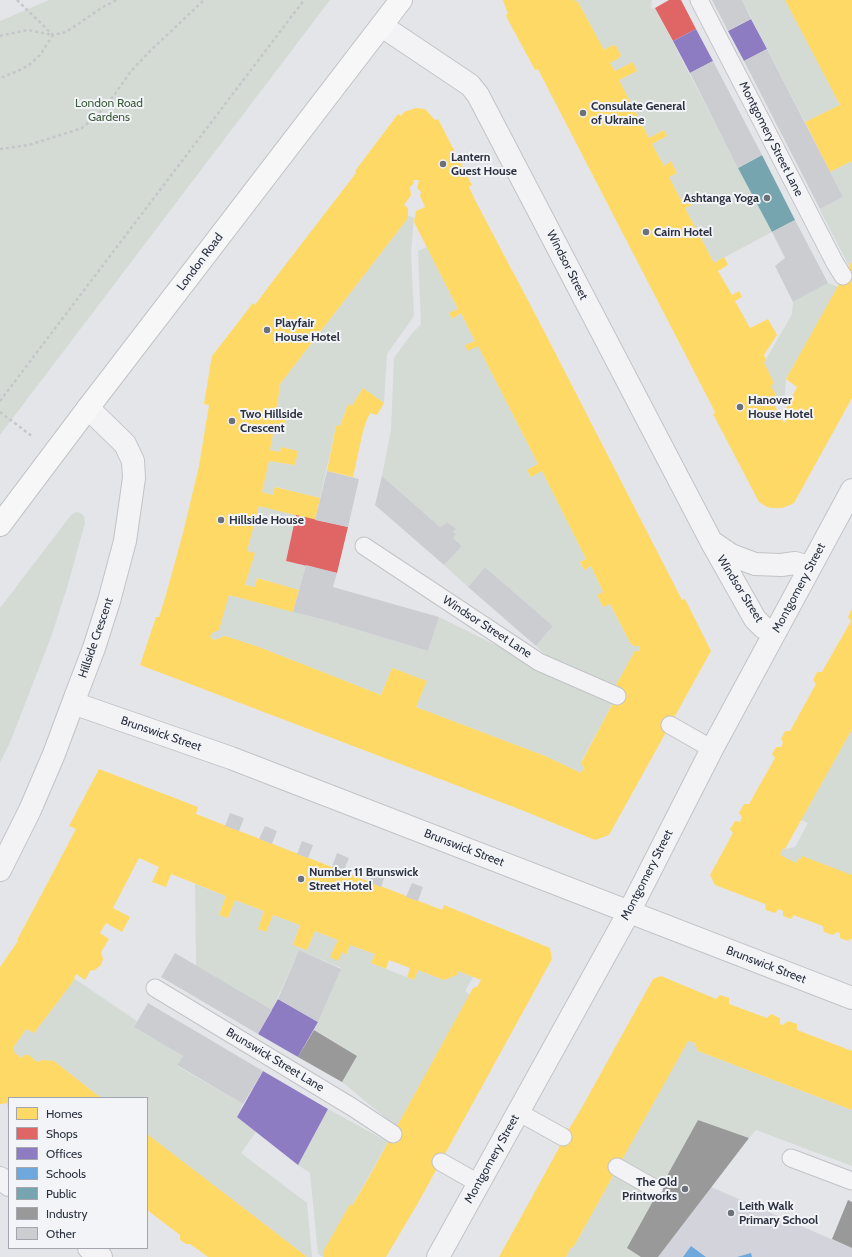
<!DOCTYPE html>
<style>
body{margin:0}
#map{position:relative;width:852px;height:1257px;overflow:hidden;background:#e4e5e9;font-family:Cabin,sans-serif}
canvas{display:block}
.legend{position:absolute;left:8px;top:1097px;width:140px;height:152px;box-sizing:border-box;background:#f2f4f7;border:1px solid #a3a6ae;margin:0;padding:5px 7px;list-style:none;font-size:12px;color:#2c3140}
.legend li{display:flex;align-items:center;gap:8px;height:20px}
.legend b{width:20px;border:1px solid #a3a6ae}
</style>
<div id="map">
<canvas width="852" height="1257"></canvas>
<ul class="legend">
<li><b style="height:11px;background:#ffd966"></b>Homes</li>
<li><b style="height:11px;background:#e06666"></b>Shops</li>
<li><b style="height:11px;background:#8e7cc3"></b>Offices</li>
<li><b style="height:11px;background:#6fa8dc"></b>Schools</li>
<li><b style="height:11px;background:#76a5af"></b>Public</li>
<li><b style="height:11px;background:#999"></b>Industry</li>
<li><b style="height:11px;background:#cccdd1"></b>Other</li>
</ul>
</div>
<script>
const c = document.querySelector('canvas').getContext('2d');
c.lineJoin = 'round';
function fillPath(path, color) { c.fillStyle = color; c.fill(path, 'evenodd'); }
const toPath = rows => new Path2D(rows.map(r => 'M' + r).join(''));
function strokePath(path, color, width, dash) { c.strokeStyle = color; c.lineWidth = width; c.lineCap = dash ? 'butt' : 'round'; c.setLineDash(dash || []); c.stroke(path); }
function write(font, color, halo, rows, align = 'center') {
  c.font = font + ' Cabin,sans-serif'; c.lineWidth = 4; c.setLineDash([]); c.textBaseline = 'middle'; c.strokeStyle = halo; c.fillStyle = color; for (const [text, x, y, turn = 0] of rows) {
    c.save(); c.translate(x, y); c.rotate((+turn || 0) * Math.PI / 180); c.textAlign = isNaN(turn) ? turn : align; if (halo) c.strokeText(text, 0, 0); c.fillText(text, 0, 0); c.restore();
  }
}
fillPath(toPath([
 [711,1187,852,1248,852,1257,658,1257]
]), '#d3d4db');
fillPath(toPath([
 [49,0,330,0,0,435,0,21],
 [573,0,652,0,651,9,655,8,772,232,714,263,685,208,692,204,687,196,681,200,669,177,677,173,673,165,671,162,664,166,652,144,667,136,664,130,649,138,619,80,637,71,633,62,615,71,610,63,619,58,621,55,616,46,613,45,604,50,578,2],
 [742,0,786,0,840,105,805,122],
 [852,161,852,261,849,266,822,214,820,209,843,197,830,172],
 [408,216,414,217,411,253,414,316,387,354,384,403,363,388,352,406,348,404,340,426,336,426,320,498,276,487,273,495,262,492,269,461,295,465,298,451,281,447,280,452,270,450,275,422,278,425,284,426,286,418,276,416,280,384,408,218],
 [427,247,458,309,449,314,452,319,461,313,475,341,465,345,478,346,538,464,527,470,531,477,542,471,586,559,580,563,584,570,591,566,603,592,597,595,603,607,610,604,631,644,634,646,639,646,640,651,635,652,616,685,557,665,536,646,553,626,485,567,468,587,444,565,462,546,453,538,456,534,453,532,455,529,447,522,440,527,382,476,391,430,394,358,409,337,421,324,418,251],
 [828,283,838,287,786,379,785,397,774,404,773,400,776,395,771,386,764,363,792,314,793,302],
 [259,506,296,515,286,561,306,565,299,590,257,578,255,587,245,585,255,553,247,551],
 [76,512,80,513,84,516,85,523,67,588,51,637,11,740,0,763,0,608,71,515],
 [229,595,325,620,428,651,439,617,613,703,581,762,584,768,581,773,545,756,416,707,426,681,392,668,381,695,259,647,225,636,214,640,210,637,212,633],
 [852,729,852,875,799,858,796,863,780,855,783,848,785,849,795,847,808,823,801,820],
 [195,884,226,896,219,915,228,918,235,900,264,911,258,929,266,932,273,915,300,925,293,945,307,950,315,931,338,940,331,957,342,952,347,954,350,945,375,954,371,963,414,980,418,970,444,980,456,975,458,971,473,977,465,991,470,995,397,1127,342,1082,357,1056,314,1030,318,1022,341,968,299,950,272,1010,212,975,196,966],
 [75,979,137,1021,134,1027,183,1056,177,1066,243,1104,237,1117,256,1132,241,1153,307,1203,312,1257,307,1257,147,1134,147,1098,101,1098,54,1061,43,1060,37,1062,29,1055,22,1058,15,1053,13,1048,26,1029,34,1033],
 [688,1041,695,1043,698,1051,852,1110,852,1166,756,1130,749,1138,698,1120,663,1184,621,1161],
 [328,1109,388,1142,352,1206,350,1204,324,1257,323,1257,318,1254,310,1173,298,1165],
 [614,1174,656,1197,641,1257,566,1257,571,1247,572,1248,574,1246]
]), '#d4dbd5');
fillPath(toPath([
 [503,0,573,0,578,2,604,50,613,45,616,46,621,55,619,58,610,63,615,71,633,62,637,71,619,80,649,138,664,130,667,136,652,144,664,166,671,161,677,173,669,177,681,200,687,196,692,205,685,208,714,263,724,257,728,265,718,271,732,295,739,291,742,297,735,301,750,328,768,319,777,335,764,355,766,359,764,363,774,383,771,386,776,395,773,400,774,404,784,423,787,418,784,412,797,387,786,379,852,261,852,398,794,503,790,505,782,508,772,508,767,507,759,502,713,414,715,413,713,408,543,79,538,69,535,70,507,18,506,15,508,14],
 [785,0,852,0,852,161,830,172,805,122,840,105],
 [416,108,425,109,435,120,438,119,472,185,469,187,475,200,544,331,682,600,685,599,711,651,609,835,595,840,524,811,140,665,156,617,159,617,165,598,183,533,199,466,209,405,204,404,212,355,212,356,253,303,255,305,269,286,356,173,355,171,398,114,401,116,404,112],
 [413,180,419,180,417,188,421,192,420,196,425,207,416,211,414,222,458,309,449,313,452,319,461,313,475,341,465,345,468,351,478,346,538,464,527,470,531,477,542,471,586,559,580,562,584,570,591,566,603,592,597,595,603,607,610,604,631,644,634,646,639,646,640,651,635,651,616,685,621,688,581,763,584,768,581,773,545,756,416,707,427,681,392,668,381,695,259,647,225,636,214,640,210,637,212,633,219,630,229,595,293,612,299,590,257,578,255,587,245,585,255,553,247,551,259,506,315,520,320,498,275,487,273,495,262,492,269,461,295,465,298,451,281,447,280,452,270,450,275,422,278,425,285,426,286,418,276,416,280,384,408,218,408,208,404,205,411,195,410,187,414,183],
 [363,388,384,403,377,415,370,413,366,422,363,431,353,477,327,471,336,426,340,426,348,404,352,406],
 [852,608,852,729,785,849,783,848,780,855,796,863,799,858,801,859,802,856,852,875,852,938,848,941,840,938,840,933,837,932,833,935,824,932,823,926,796,916,794,915,791,919,783,916,783,911,779,909,775,913,766,910,765,904,715,885,710,875,733,833,730,829,735,821,740,822,742,817,739,813,744,804,749,804,775,758,772,754,776,747,781,747,782,745,783,742,781,739,785,731,790,731,816,684,813,680,817,672,822,672,823,670,851,621,848,617],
 [99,769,198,807,196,814,442,910,444,905,550,948,552,959,418,1203,386,1257,324,1257,323,1252,350,1204,352,1206,369,1177,473,988,477,987,481,980,458,971,457,975,444,980,418,970,414,980,407,977,410,968,389,960,386,969,379,966,371,963,375,954,350,945,346,955,342,952,338,961,330,957,338,940,315,931,307,950,293,945,300,925,273,915,266,932,258,929,264,911,235,900,228,918,219,915,226,896,171,874,166,887,152,882,159,867,139,858,113,908,130,917,122,932,106,923,100,933,109,939,101,952,103,959,101,965,95,970,90,971,85,980,76,974,74,978,75,979,34,1033,26,1029,13,1048,15,1053,22,1058,24,1055,29,1055,37,1062,43,1060,54,1061,101,1098,9,1098,8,1110,7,1105,8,1104,7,1103,6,1104,4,1103,3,1104,0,1104,0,967,18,941,17,940,39,899,76,829,69,826],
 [661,976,716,999,720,995,729,998,729,1004,767,1018,771,1014,780,1018,780,1024,783,1025,788,1021,797,1024,797,1030,852,1051,852,1110,698,1051,695,1043,688,1041,574,1246,572,1248,571,1247,566,1257,499,1257,560,1146,558,1145,559,1143,567,1128,569,1129,581,1109,653,979],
 [147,1134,267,1226,307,1257,208,1257,190,1244,186,1244,180,1240,180,1235,147,1210]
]), '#ffd966');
fillPath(toPath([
 [669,0,681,0,696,29,673,41,655,8],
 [296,515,348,527,337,573,286,561]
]), '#e06666');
fillPath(toPath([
 [751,19,767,49,744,61,728,31],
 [696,29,713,61,690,73,673,41],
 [278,999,318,1022,298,1057,258,1034],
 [263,1071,328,1109,298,1165,237,1117]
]), '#8e7cc3');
fillPath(toPath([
 [691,1246,706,1257,683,1257],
 [751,1253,752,1257,737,1257]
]), '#6fa8dc');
fillPath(toPath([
 [762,155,795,220,772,232,738,168]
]), '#76a5af');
fillPath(toPath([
 [314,1030,357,1056,342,1082,298,1057],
 [698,1120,749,1138,658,1257,641,1257,627,1248],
 [848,1200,852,1202,852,1248,832,1239]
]), '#999');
fillPath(toPath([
 [712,0,742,0,751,19,728,31],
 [767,49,843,197,820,209,744,61],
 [713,61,762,155,738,168,690,73],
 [795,220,828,283,793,302,775,266,785,258,772,232],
 [327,471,359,479,348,527,315,520],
 [382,476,440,527,447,522,456,529,453,532,456,534,453,538,462,546,444,565,375,505],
 [306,565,337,573,333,587,439,617,428,651,325,620,293,612],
 [485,567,553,626,536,646,468,587],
 [230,813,244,818,239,831,225,826],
 [265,826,277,831,272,844,259,839],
 [302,841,313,845,308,858,297,854],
 [337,853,349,858,343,872,332,867],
 [374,869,386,873,381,887,369,882],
 [412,883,423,887,418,901,406,897],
 [299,950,341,969,318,1022,278,999],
 [175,953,272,1010,258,1034,161,977],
 [148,1003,263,1071,243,1104,177,1065,183,1056,134,1027]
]), '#cccdd1');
const lane = toPath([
 [699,0,835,263,843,276],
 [364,546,539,662,617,696],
 [670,725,712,749],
 [155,988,352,1107,393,1134],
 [518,1112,563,1137],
 [791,1158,852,1181],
 [441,1162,478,1183],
 [617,1167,654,1188]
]);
const street = toPath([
 [382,26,470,85,478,95,711,541,755,619,763,627,774,633],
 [712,542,731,555,755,564,781,565,795,563,810,567],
 [73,703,231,758,852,998],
 [0,870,30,810,54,754,73,703,94,648,109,601,125,541,134,478,133,461,125,444,88,408],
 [0,1178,9,1185],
 [89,1248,101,1257],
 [438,1257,629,912,712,749,852,490]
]);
const secondary = toPath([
 [0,525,88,408,401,0]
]);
strokePath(lane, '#c2c3c7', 19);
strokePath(street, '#c2c3c7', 24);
strokePath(secondary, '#c2c3c7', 24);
strokePath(toPath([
 [17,0,53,35,66,32,103,7,117,0],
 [0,36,3,35,28,30,53,35,40,55,29,65,18,71,0,78],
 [0,149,29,145,82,128,95,117,107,105,132,70,150,51,204,0],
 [0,401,304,0],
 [0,412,33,437]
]), '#c5c6ca', 2.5, [3, 3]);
strokePath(lane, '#f3f3f5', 17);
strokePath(street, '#f3f3f5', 22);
strokePath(secondary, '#f7f7f7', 22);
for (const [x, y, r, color] of [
 [583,113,4,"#6c707b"],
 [443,164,4,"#6c707b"],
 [767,198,4,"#6c707b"],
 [646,232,4,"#6c707b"],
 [267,330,4,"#6c707b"],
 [740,407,4,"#6c707b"],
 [232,421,4,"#6c707b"],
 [221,520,4,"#6c707b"],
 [301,879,4,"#6c707b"],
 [685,1189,4,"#6c707b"],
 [731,1213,4,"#6c707b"]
]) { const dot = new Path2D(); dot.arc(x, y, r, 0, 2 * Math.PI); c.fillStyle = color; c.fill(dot); strokePath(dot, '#f2f4f7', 1.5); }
write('12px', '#3c5b3a', '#f2f4f7', [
 ["London Road",109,103],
 ["Gardens",109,117]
]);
write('bold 12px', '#2c3140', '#f2f4f7', [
 ["Consulate General",591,106],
 ["of Ukraine",591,120],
 ["Lantern",451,157],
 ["Guest House",451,171],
 ["Ashtanga Yoga",759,198,"right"],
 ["Cairn Hotel",654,232],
 ["Playfair",275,323],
 ["House Hotel",275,337],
 ["Hanover",748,400],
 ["House Hotel",748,414],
 ["Two Hillside",240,414],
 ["Crescent",240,428],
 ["Hillside House",229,520],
 ["Number 11 Brunswick",309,872],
 ["Street Hotel",309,886],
 ["The Old",677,1182,"right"],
 ["Printworks",677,1196,"right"],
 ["Leith Walk",739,1206],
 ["Primary School",739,1220]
], 'left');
write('12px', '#2c3140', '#f2f4f7', [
 ["Montgomery Street Lane",771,139,63],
 ["London Road",200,262,-53],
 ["Windsor Street",567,265,63],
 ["Montgomery Street",799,588,-62],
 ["Windsor Street",740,589,58],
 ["Windsor Street Lane",487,627,33],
 ["Hillside Crescent",96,638,-71],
 ["Brunswick Street",161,734,19],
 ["Brunswick Street",464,848,21],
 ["Montgomery Street",647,875,-63],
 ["Brunswick Street",766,965,21],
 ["Brunswick Street Lane",275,1060,31],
 ["Montgomery Street",492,1159,-61]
]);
</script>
